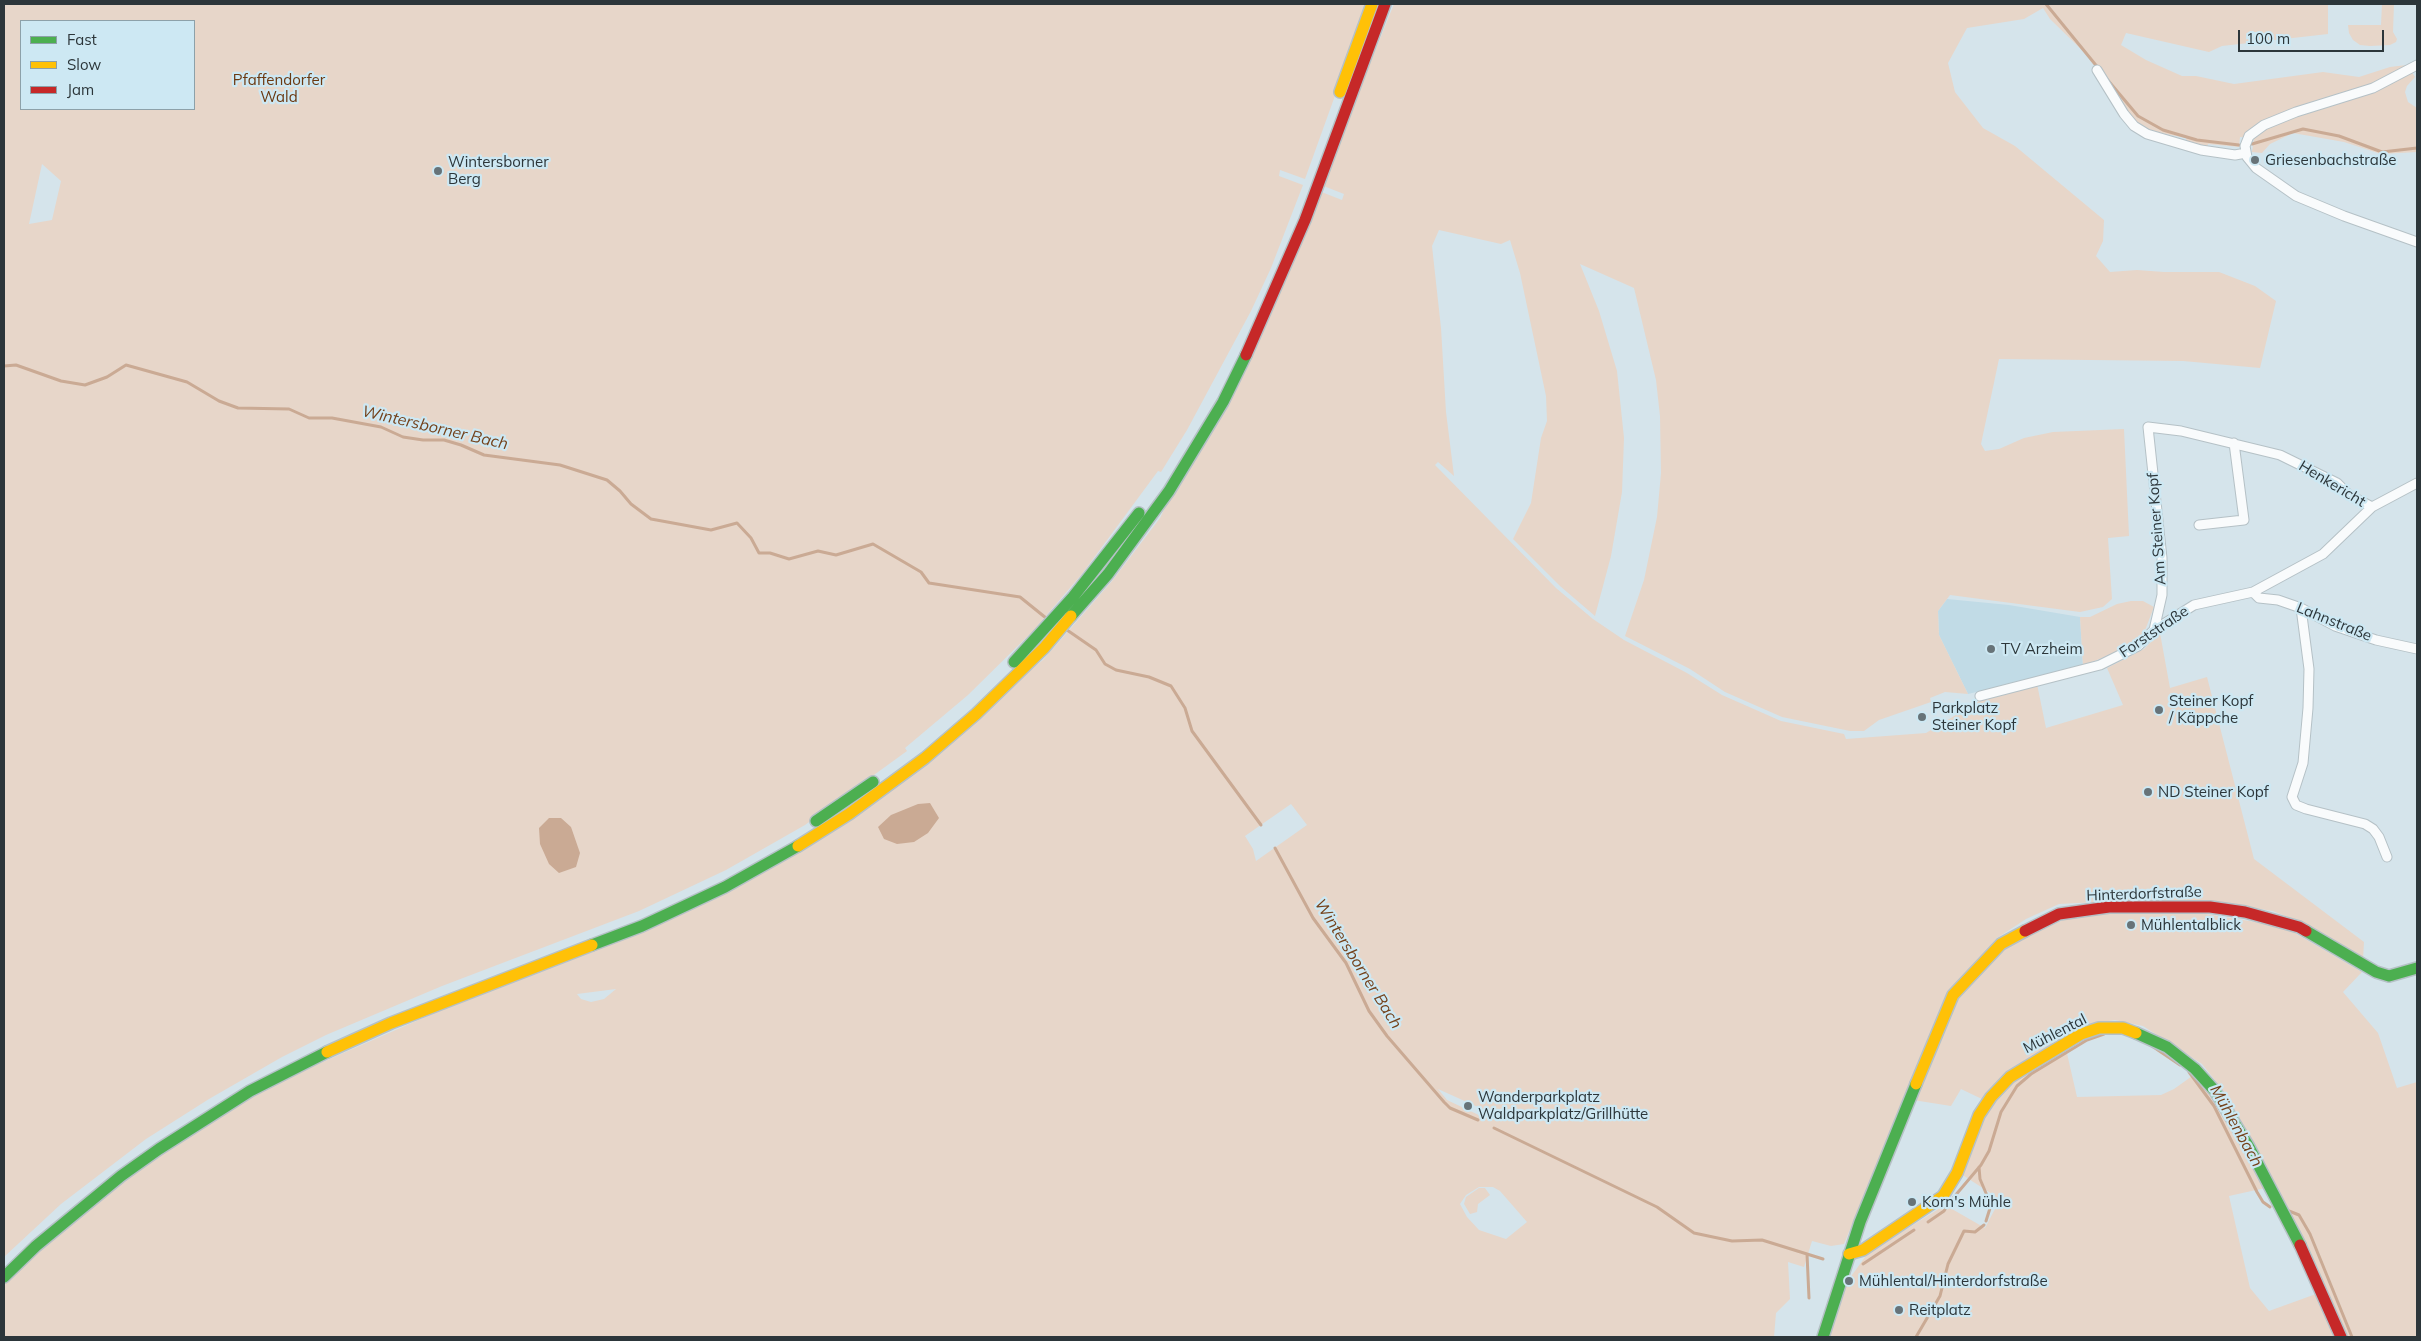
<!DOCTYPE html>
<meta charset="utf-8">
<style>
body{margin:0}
#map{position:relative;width:2421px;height:1341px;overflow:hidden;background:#d5e4eb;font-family:Mulish,sans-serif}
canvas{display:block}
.frame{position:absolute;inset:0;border:5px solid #2c363a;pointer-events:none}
.legend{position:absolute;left:20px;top:20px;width:175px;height:90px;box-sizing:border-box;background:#cde8f3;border:1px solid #8da1a9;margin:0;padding:6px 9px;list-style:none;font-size:15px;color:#2c363a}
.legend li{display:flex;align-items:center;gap:10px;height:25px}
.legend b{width:25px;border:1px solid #8da1a9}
.scale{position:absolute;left:2238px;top:30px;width:146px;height:22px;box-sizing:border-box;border:2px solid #2c363a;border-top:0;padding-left:6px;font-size:15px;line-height:18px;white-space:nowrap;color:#2c363a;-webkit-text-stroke:4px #cde8f3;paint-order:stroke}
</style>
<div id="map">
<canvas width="2421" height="1341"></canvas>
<div class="frame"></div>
<ul class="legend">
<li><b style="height:6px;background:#4caf50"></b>Fast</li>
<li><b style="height:6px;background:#ffc107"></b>Slow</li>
<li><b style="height:6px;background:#c62828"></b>Jam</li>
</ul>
<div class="scale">100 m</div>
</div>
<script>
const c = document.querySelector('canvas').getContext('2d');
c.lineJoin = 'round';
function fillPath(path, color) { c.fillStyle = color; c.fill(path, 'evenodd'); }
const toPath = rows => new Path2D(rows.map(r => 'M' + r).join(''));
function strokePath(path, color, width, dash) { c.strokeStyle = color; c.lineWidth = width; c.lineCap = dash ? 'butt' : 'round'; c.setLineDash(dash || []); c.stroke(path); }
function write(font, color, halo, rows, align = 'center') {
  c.font = font + ' Mulish,sans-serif'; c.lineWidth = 4.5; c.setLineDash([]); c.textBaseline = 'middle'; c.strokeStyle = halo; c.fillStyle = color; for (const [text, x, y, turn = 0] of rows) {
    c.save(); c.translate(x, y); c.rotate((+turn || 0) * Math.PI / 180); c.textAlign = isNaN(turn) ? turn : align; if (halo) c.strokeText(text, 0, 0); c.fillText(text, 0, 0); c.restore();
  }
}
fillPath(toPath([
 [1947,599,2009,605,2080,617,2083,666,1968,694,1939,635,1938,611]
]), '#c1dbe6');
fillPath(toPath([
 [4,4,1368,4,1305,179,1280,170,1279,176,1303,185,1271,268,1251,311,1187,430,1161,472,1158,471,1082,574,1033,631,968,695,905,748,907,751,805,825,726,870,639,911,442,986,326,1035,282,1057,209,1099,146,1139,61,1204,4,1257],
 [21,21,194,21,194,109,21,109],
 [42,164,61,181,52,220,29,224],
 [1394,4,2328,4,2328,34,2222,46,2209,52,2126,33,2121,45,2146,60,2182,76,2196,76,2234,84,2323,72,2359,77,2390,67,2407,65,2415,77,2407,86,2405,92,2408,102,2417,108,2417,152,2381,154,2344,142,2293,133,2270,144,2262,153,2252,152,2254,138,2240,137,2239,147,2208,144,2207,148,2187,145,2186,138,2150,131,2139,125,2125,109,2088,56,2050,19,2043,8,2024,19,1967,28,1948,63,1955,92,1983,128,2015,146,2104,220,2103,241,2096,256,2110,272,2137,270,2164,272,2219,272,2255,286,2276,301,2260,368,2183,361,1999,359,1981,444,1985,451,1999,449,2024,438,2053,432,2124,429,2129,536,2108,538,2112,599,2103,607,2080,612,1950,595,1938,611,1939,635,1968,694,1945,692,1930,698,1931,702,1879,720,1864,731,1850,731,1782,717,1725,692,1690,669,1625,636,1644,580,1657,517,1661,473,1660,416,1656,380,1634,288,1580,264,1599,311,1617,371,1624,438,1622,492,1611,556,1595,616,1560,586,1513,539,1531,503,1541,438,1547,421,1546,396,1520,273,1510,240,1501,244,1439,230,1432,246,1441,328,1446,412,1454,476,1438,462,1435,465,1556,588,1593,619,1624,640,1687,673,1722,695,1781,721,1844,734,1846,739,1926,733,1979,701,2001,693,2037,684,2046,728,2123,705,2107,668,2144,649,2160,633,2170,688,2207,677,2254,859,2364,942,2363,960,2307,925,2273,911,2210,901,2134,900,2059,904,2026,919,1997,938,1947,995,1844,1244,1831,1246,1812,1241,1804,1267,1788,1262,1790,1299,1776,1313,1774,1337,4,1337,4,1282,90,1204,250,1094,778,862,1043,660,1112,581,1160,518,1319,191,1342,200,1344,194,1321,185],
 [1291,804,1307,825,1256,861,1253,849,1245,836],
 [616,989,604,999,591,1002,581,999,577,994],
 [1438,1089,1489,1112,1487,1117,1485,1118,1447,1100],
 [1479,1187,1493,1187,1500,1191,1527,1222,1506,1239,1479,1230,1467,1217,1460,1204,1466,1195],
 [2382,4,2394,4,2393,32,2397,39,2396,42,2390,45,2370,46,2360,45,2353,40,2349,33,2348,25,2381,25],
 [2131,601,2143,601,2154,607,2144,633,2125,648,2083,666,2080,617,2090,617,2117,604],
 [2126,912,2206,914,2274,925,2295,933,2362,972,2343,992,2378,1033,2397,1088,2417,1082,2417,1337,2344,1337,2233,1112,2217,1083,2202,1064,2143,1026,2115,1020,2095,1023,2000,1079,1982,1099,1961,1089,1951,1106,1913,1100,1958,999,2004,948,2063,920,2092,914],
 [2066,1049,2077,1097,2161,1095,2174,1089,2195,1074,2216,1101,2265,1188,2229,1196,2250,1288,2269,1311,2316,1294,2336,1337,1827,1337,1844,1286,1868,1253,1945,1205,1985,1228,1995,1209,1992,1194,1961,1174,1978,1127,1998,1096,2018,1078],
 [1479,1188,1485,1188,1490,1195,1478,1204,1477,1212,1470,1214,1464,1204,1466,1197]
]), '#e7d6c9');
fillPath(toPath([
 [930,803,939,818,928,833,914,842,897,844,884,839,878,827,891,815,918,804],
 [549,818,561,818,571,827,580,853,576,867,559,873,549,864,540,844,539,828]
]), '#caaa94');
strokePath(toPath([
 [2046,4,2099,69],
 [2106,78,2138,116,2163,130,2197,140,2239,145],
 [2252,144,2303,129,2339,136,2382,152,2417,148],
 [4,366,16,365,61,381,85,385,107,377,126,365,187,382,219,401,238,408,289,409,309,418,332,418,381,427,403,437,423,440,444,440,461,445,484,455,560,465,607,480,620,491,631,504,651,519,711,530,737,523,751,538,759,553,770,553,789,559,818,551,836,555,873,544,921,572,929,583,1020,597,1046,618],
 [1067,630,1096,650,1105,664,1116,670,1149,677,1171,686,1185,708,1192,731,1261,825],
 [1275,848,1313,918,1346,963,1369,1011,1387,1036,1444,1102,1450,1108,1478,1120],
 [2152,1046,2180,1065],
 [2189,1072,2214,1106,2257,1192,2263,1202,2270,1207],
 [1494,1128,1657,1207,1694,1233,1732,1241,1762,1240,1807,1254],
 [1979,1167,1980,1179,1991,1205,1986,1221],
 [1954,1197,1981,1165,1989,1151,2001,1112,2017,1086,2031,1074,2087,1040,2104,1034],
 [2289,1211,2299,1215,2310,1234,2352,1337],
 [1928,1222,1944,1211,1949,1203],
 [1863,1264,1914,1230],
 [1809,1298,1807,1254,1823,1259],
 [1916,1337,1940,1296,1948,1264,1964,1231,1975,1232,1984,1225]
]), '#caaa94', 3);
const street = toPath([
 [2417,65,2373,88,2296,112,2264,125,2249,136,2245,146,2247,157,2256,168,2296,196,2344,216,2417,242],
 [2097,70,2124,114,2134,126,2147,134,2201,150,2235,155,2246,153],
 [2199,525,2244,520,2234,443],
 [2253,592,2259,598,2278,600,2301,608,2335,626,2376,640,2417,649],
 [2301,608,2309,669,2308,708,2303,763,2292,797,2296,805,2306,809,2365,824,2373,829,2379,837,2387,857],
 [2154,630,2162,595,2162,558,2148,427,2181,431,2280,455,2337,483,2349,495,2372,507],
 [1980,696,2100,665,2138,646,2154,630,2194,605,2253,592,2323,554,2372,507,2417,483]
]);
const fast = toPath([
 [1071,616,1108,574,1169,491,1223,402,1246,355],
 [1014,662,1073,597,1139,513],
 [816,821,873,782],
 [2306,931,2376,972,2389,976,2417,968],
 [592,945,642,926,725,887,798,846],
 [2136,1033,2167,1047,2195,1069,2215,1091,2249,1147,2300,1245],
 [4,1277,36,1246,121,1176,159,1149,250,1091,327,1052],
 [1823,1337,1860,1222,1916,1084]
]);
const slow = toPath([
 [1340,92,1372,4],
 [798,846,849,814,925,758,976,714,1044,648,1071,616],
 [327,1052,391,1023,592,945],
 [1916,1084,1953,995,2001,944,2025,931],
 [1849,1254,1863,1250,1943,1196,1957,1173,1979,1115,1991,1097,2010,1077,2081,1034,2099,1028,2123,1028,2136,1033]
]);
const jam = toPath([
 [1246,355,1305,220,1385,4],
 [2025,931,2059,914,2109,907,2210,907,2245,912,2299,927,2306,931],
 [2300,1245,2341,1337]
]);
strokePath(street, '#b5c1c6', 11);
strokePath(fast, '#b5c1c6', 14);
strokePath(slow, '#b5c1c6', 14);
strokePath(jam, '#b5c1c6', 14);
strokePath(street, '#f9fbfc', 9);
strokePath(fast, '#4caf50', 11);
strokePath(slow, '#ffc107', 11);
strokePath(jam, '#c62828', 11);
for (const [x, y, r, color] of [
 [2255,160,5,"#677378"],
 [438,171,5,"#677378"],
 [1991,649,5,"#677378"],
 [2159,710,5,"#677378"],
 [1922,717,5,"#677378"],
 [2148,792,5,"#677378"],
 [2131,925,5,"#677378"],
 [1468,1106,5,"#677378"],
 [1912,1202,5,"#677378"],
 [1849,1281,5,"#677378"],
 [1899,1310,5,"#677378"]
]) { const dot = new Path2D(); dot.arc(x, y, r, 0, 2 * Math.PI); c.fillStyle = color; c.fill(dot); strokePath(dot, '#cde8f3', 2); }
write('15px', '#6b3810', '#cde8f3', [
 ["Pfaffendorfer",279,80],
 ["Wald",279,97]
]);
write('15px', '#2c363a', '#cde8f3', [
 ["Griesenbachstraße",2265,160],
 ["Wintersborner",448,162],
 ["Berg",448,179],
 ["TV Arzheim",2001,649],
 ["Steiner Kopf",2169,701],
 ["/ Käppche",2169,718],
 ["Parkplatz",1932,708],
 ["Steiner Kopf",1932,725],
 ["ND Steiner Kopf",2158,792],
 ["Mühlentalblick",2141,925],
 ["Wanderparkplatz",1478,1097],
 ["Waldparkplatz/Grillhütte",1478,1114],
 ["Korn's Mühle",1922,1202],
 ["Mühlental/Hinterdorfstraße",1859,1281],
 ["Reitplatz",1909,1310]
], 'left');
write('15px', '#2c363a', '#cde8f3', [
 ["Henkericht",2332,484,31],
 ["Am Steiner Kopf",2157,529,-94],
 ["Lahnstraße",2334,622,22],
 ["Forststraße",2154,632,-34],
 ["Hinterdorfstraße",2144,894,-2],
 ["Mühlental",2055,1034,-27]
]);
write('italic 16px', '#74411a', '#cde8f3', [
 ["Wintersborner Bach",435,428,13],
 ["Wintersborner Bach",1358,964,58],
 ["Mühlenbach",2236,1126,61]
]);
</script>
